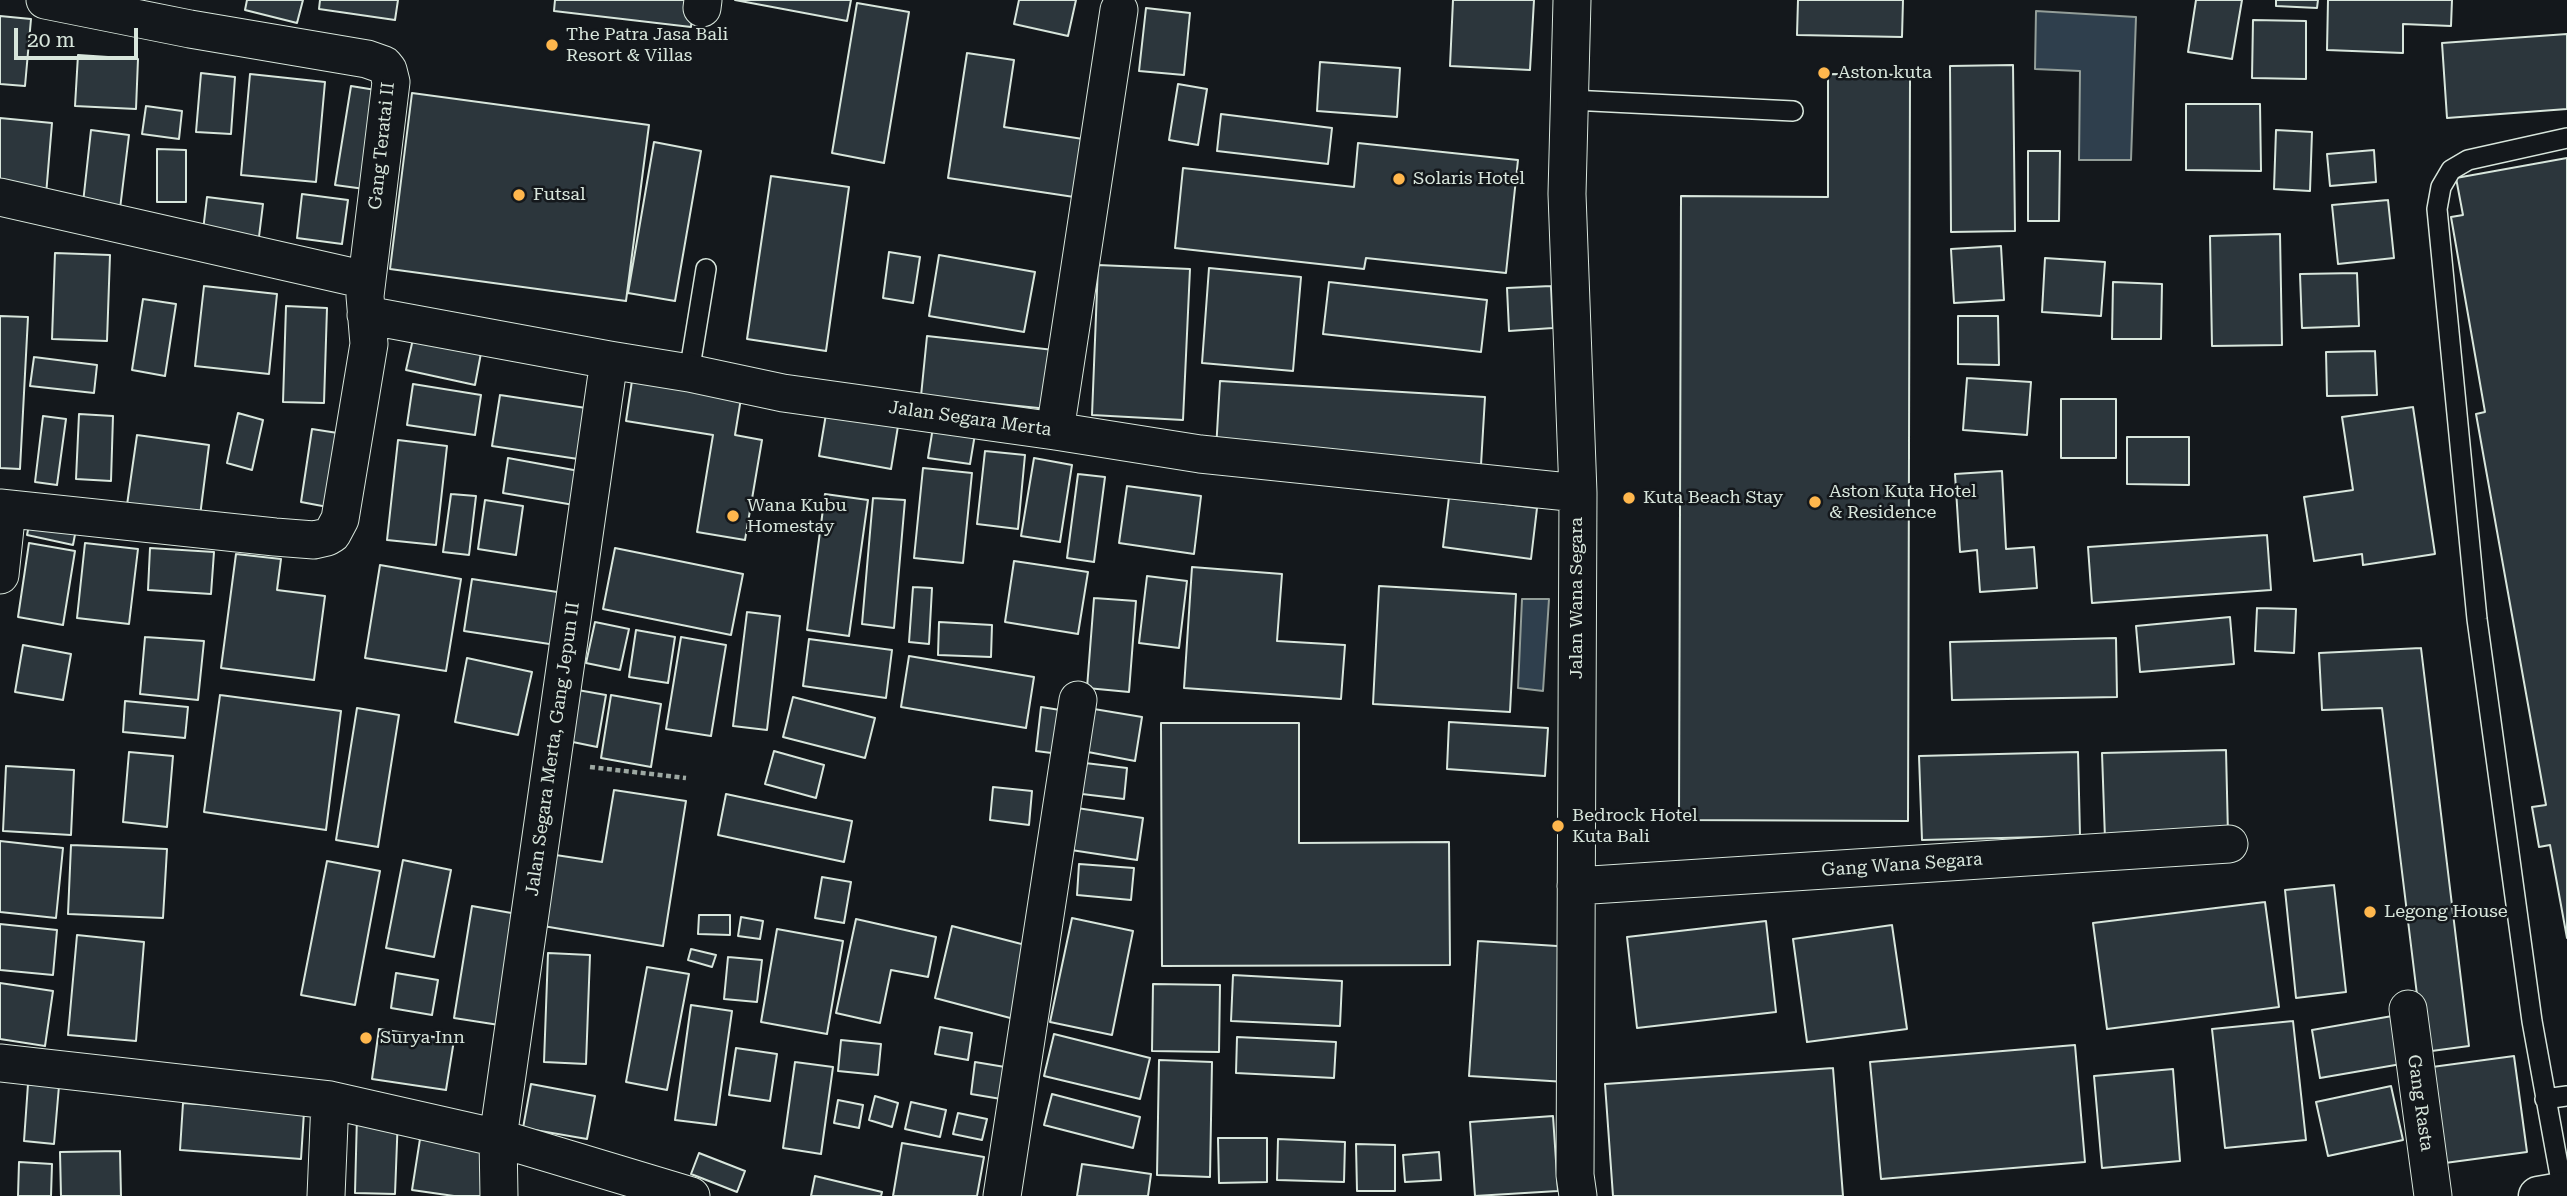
<!DOCTYPE html>
<style>
body{margin:0}
#map{position:relative;width:2567px;height:1196px;overflow:hidden;background:#14181c;font-family:"Roboto Serif",serif}
canvas{display:block}
.scale{position:absolute;left:14px;top:28px;width:124px;height:32px;box-sizing:border-box;border:4px solid #d8e6dc;border-top:0;padding-left:9px;font-size:21px;line-height:24px;white-space:nowrap;color:#d8e6dc;-webkit-text-stroke:5px #14181c;paint-order:stroke}
</style>
<div id="map">
<canvas width="2567" height="1196"></canvas>
<div class="scale">20 m</div>
</div>
<script>
const c = document.querySelector('canvas').getContext('2d');
c.lineJoin = 'round';
function fillPath(path, color) { c.fillStyle = color; c.fill(path, 'evenodd'); }
const toPath = rows => new Path2D(rows.map(r => 'M' + r).join(''));
function strokePath(path, color, width, dash) { c.strokeStyle = color; c.lineWidth = width; c.lineCap = dash ? 'butt' : 'round'; c.setLineDash(dash || []); c.stroke(path); }
function write(font, color, halo, rows, align = 'center') {
  c.font = font + ' "Roboto Serif",serif'; c.lineWidth = 5; c.setLineDash([]); c.textBaseline = 'middle'; c.strokeStyle = halo; c.fillStyle = color; for (const [text, x, y, turn = 0] of rows) {
    c.save(); c.translate(x, y); c.rotate((+turn || 0) * Math.PI / 180); c.textAlign = isNaN(turn) ? turn : align; if (halo) c.strokeText(text, 0, 0); c.fillText(text, 0, 0); c.restore();
  }
}
const water = toPath([
 [2036,11,2136,17,2131,160,2079,160,2080,71,2035,69,2036,11],
 [1522,599,1549,599,1543,691,1518,688,1522,599]
]);
fillPath(water, '#2f3f4d');
strokePath(water, '#939e99', 2);
const building = toPath([
 [247,0,303,0,297,23,245,10,247,0],
 [320,0,398,0,395,20,319,9,320,0],
 [555,0,694,0,691,27,554,11,555,0],
 [735,0,851,0,847,21,735,0],
 [1019,0,1076,0,1068,36,1014,24,1019,0],
 [1453,0,1534,0,1530,70,1450,66,1453,0],
 [1798,0,1903,0,1902,37,1797,35,1798,0],
 [2196,0,2242,0,2232,59,2188,52,2196,0],
 [2276,0,2318,0,2317,8,2276,6,2276,0],
 [2328,0,2452,0,2451,26,2403,24,2403,53,2327,50,2328,0],
 [857,3,909,12,884,163,832,153,857,3],
 [1146,8,1190,13,1184,75,1139,71,1146,8],
 [0,16,31,19,25,86,0,84,0,16],
 [2253,20,2306,21,2306,79,2252,78,2253,20],
 [2567,34,2567,109,2447,118,2442,43,2567,34],
 [967,53,1014,60,1004,127,1083,139,1074,197,948,178,967,53],
 [78,55,138,59,136,109,75,106,78,55],
 [1320,62,1400,68,1397,117,1317,111,1320,62],
 [2013,65,2015,231,1951,232,1950,66,2013,65],
 [201,73,235,77,231,134,196,132,201,73],
 [250,74,325,82,316,182,241,175,250,74],
 [1828,74,1910,75,1908,821,1679,820,1681,196,1828,197,1828,74],
 [1178,84,1207,89,1198,145,1169,140,1178,84],
 [351,86,388,92,372,190,335,185,351,86],
 [412,93,649,125,626,301,390,269,412,93],
 [2186,104,2260,104,2261,171,2186,170,2186,104],
 [146,106,182,111,179,139,142,134,146,106],
 [1221,114,1332,128,1328,164,1217,151,1221,114],
 [0,118,52,123,46,195,0,190,0,118],
 [91,130,129,135,119,217,82,212,91,130],
 [2276,130,2312,132,2310,191,2274,189,2276,130],
 [654,142,701,151,675,301,628,293,654,142],
 [1358,143,1518,160,1506,273,1366,258,1364,269,1175,248,1183,168,1354,187,1358,143],
 [157,149,186,150,186,202,157,202,157,149],
 [2374,150,2376,182,2330,186,2327,154,2374,150],
 [2028,151,2060,151,2059,221,2028,221,2028,151],
 [2567,158,2567,938,2550,845,2539,847,2532,807,2546,805,2476,414,2485,412,2451,217,2463,215,2456,178,2567,158],
 [771,176,849,187,826,351,747,339,771,176],
 [302,194,348,200,342,244,297,238,302,194],
 [207,197,263,204,258,245,202,239,207,197],
 [2388,200,2394,258,2338,264,2332,205,2388,200],
 [2280,234,2282,345,2212,346,2210,236,2280,234],
 [2001,246,2004,300,1954,303,1951,249,2001,246],
 [889,252,920,257,913,303,883,298,889,252],
 [55,253,110,255,107,341,52,339,55,253],
 [939,255,1035,272,1024,332,929,316,939,255],
 [2045,258,2105,262,2101,316,2042,312,2045,258],
 [1098,265,1190,269,1183,420,1092,415,1098,265],
 [1209,268,1301,277,1293,371,1202,363,1209,268],
 [2357,273,2359,326,2302,328,2300,274,2357,273],
 [1329,282,1487,300,1481,352,1323,334,1329,282],
 [2113,282,2162,284,2161,339,2112,339,2113,282],
 [204,286,277,294,269,374,195,366,204,286],
 [1551,286,1553,328,1509,331,1507,288,1551,286],
 [143,299,176,304,165,376,132,370,143,299],
 [286,306,327,308,324,403,283,402,286,306],
 [0,316,28,317,20,469,0,468,0,316],
 [1958,316,1998,316,1999,365,1958,364,1958,316],
 [927,336,1054,350,1048,409,921,396,927,336],
 [413,339,481,353,475,385,406,370,413,339],
 [2375,351,2377,395,2327,396,2326,352,2375,351],
 [34,357,97,365,94,393,30,386,34,357],
 [633,374,742,392,735,435,762,440,745,540,697,532,713,435,626,421,633,374],
 [1967,378,2031,382,2027,435,1963,430,1967,378],
 [1220,381,1485,397,1481,465,1216,450,1220,381],
 [413,384,481,395,475,435,407,425,413,384],
 [500,395,586,408,578,459,492,446,500,395],
 [2061,399,2116,399,2116,458,2061,458,2061,399],
 [2413,407,2435,554,2363,565,2362,554,2314,561,2304,497,2353,490,2342,417,2413,407],
 [827,408,899,420,891,469,819,456,827,408],
 [238,413,263,420,252,470,227,463,238,413],
 [79,414,113,416,111,481,76,479,79,414],
 [43,416,66,419,57,485,35,482,43,416],
 [934,421,976,428,970,464,928,458,934,421],
 [312,429,344,434,333,508,301,502,312,429],
 [137,435,209,445,200,516,127,505,137,435],
 [2127,437,2189,437,2189,485,2127,484,2127,437],
 [398,440,447,446,436,545,387,540,398,440],
 [985,451,1025,455,1018,529,977,524,985,451],
 [508,458,579,471,574,505,503,493,508,458],
 [1034,458,1072,465,1060,542,1021,536,1034,458],
 [923,468,972,473,963,563,914,558,923,468],
 [2002,471,2006,549,2034,547,2037,588,1980,592,1977,550,1960,552,1955,474,2002,471],
 [1078,474,1105,477,1094,562,1067,558,1078,474],
 [1127,486,1201,496,1194,554,1119,543,1127,486],
 [451,494,476,496,469,555,443,552,451,494],
 [825,494,868,500,849,636,807,630,825,494],
 [1449,497,1537,508,1531,559,1443,547,1449,497],
 [873,498,905,500,894,628,862,624,873,498],
 [485,500,523,506,516,555,478,549,485,500],
 [31,515,77,524,73,545,27,535,31,515],
 [2267,535,2271,590,2092,603,2088,547,2267,535],
 [29,543,75,551,63,625,18,617,29,543],
 [85,543,138,549,129,624,77,618,85,543],
 [150,548,214,552,211,594,148,590,150,548],
 [615,548,743,574,731,635,603,609,615,548],
 [236,554,281,559,277,590,325,596,314,680,221,668,236,554],
 [1014,561,1088,572,1078,634,1005,622,1014,561],
 [380,565,461,579,446,671,365,658,380,565],
 [1192,567,1282,574,1277,641,1345,645,1341,699,1184,688,1192,567],
 [1147,576,1187,581,1179,648,1139,643,1147,576],
 [472,579,564,593,556,645,464,631,472,579],
 [1379,586,1516,594,1510,712,1373,704,1379,586],
 [913,587,932,588,929,644,909,642,913,587],
 [1094,598,1136,601,1129,692,1087,688,1094,598],
 [2257,608,2296,609,2294,653,2255,651,2257,608],
 [747,612,780,616,767,730,733,726,747,612],
 [2230,617,2234,664,2140,672,2136,626,2230,617],
 [595,622,629,629,620,670,586,663,595,622],
 [939,622,992,625,991,657,938,655,939,622],
 [636,630,675,637,668,683,629,677,636,630],
 [145,637,204,641,198,700,140,694,145,637],
 [681,637,726,645,711,736,666,729,681,637],
 [2116,638,2117,697,1952,700,1950,642,2116,638],
 [809,639,892,650,886,698,803,686,809,639],
 [23,645,71,654,63,700,15,692,23,645],
 [2421,648,2469,1046,2424,1052,2382,708,2322,710,2319,653,2421,648],
 [909,656,1034,677,1026,728,901,707,909,656],
 [467,658,532,672,518,735,455,722,467,658],
 [572,689,606,695,597,747,563,740,572,689],
 [220,695,341,711,326,830,204,812,220,695],
 [611,695,661,704,651,767,601,758,611,695],
 [793,697,875,718,865,758,783,737,793,697],
 [125,701,188,707,185,738,123,732,125,701],
 [1041,707,1073,712,1067,755,1036,751,1041,707],
 [357,708,399,715,378,847,336,840,357,708],
 [1094,709,1142,717,1135,761,1088,752,1094,709],
 [1449,722,1548,728,1545,776,1447,769,1449,722],
 [1161,723,1299,723,1299,843,1449,842,1450,965,1162,966,1161,723],
 [2226,750,2228,835,2105,839,2102,753,2226,750],
 [774,751,824,765,816,798,765,784,774,751],
 [129,752,173,756,167,827,123,822,129,752],
 [2078,752,2080,836,1922,840,1919,756,2078,752],
 [1085,763,1127,768,1124,799,1082,794,1085,763],
 [6,766,74,770,71,835,3,831,6,766],
 [993,787,1032,791,1029,825,990,820,993,787],
 [614,790,686,801,663,946,537,925,549,854,602,862,614,790],
 [726,794,852,821,844,862,718,835,726,794],
 [1077,808,1143,818,1137,860,1071,850,1077,808],
 [0,841,63,848,56,918,0,912,0,841],
 [71,845,167,849,163,918,68,914,71,845],
 [403,860,451,870,434,957,386,948,403,860],
 [327,861,380,871,355,1005,301,995,327,861],
 [1079,864,1134,868,1131,900,1077,895,1079,864],
 [822,877,851,882,844,923,815,918,822,877],
 [2334,885,2346,992,2296,998,2285,890,2334,885],
 [2265,902,2279,1007,2107,1029,2093,923,2265,902],
 [472,906,517,914,499,1025,454,1018,472,906],
 [699,915,730,915,730,935,698,934,699,915],
 [741,917,763,921,760,939,738,936,741,917],
 [1072,918,1133,931,1112,1035,1050,1022,1072,918],
 [856,919,936,937,928,977,891,970,880,1023,836,1013,856,919],
 [1766,921,1776,1012,1637,1028,1627,937,1766,921],
 [0,924,57,930,53,975,0,970,0,924],
 [1892,925,1907,1029,1807,1042,1793,939,1892,925],
 [952,926,1033,947,1014,1019,935,998,952,926],
 [777,929,843,941,827,1034,761,1022,777,929],
 [77,935,144,942,136,1041,68,1035,77,935],
 [1478,941,1573,947,1566,1082,1469,1076,1478,941],
 [691,949,716,955,712,967,688,960,691,949],
 [548,953,590,955,586,1064,544,1062,548,953],
 [728,957,762,960,757,1002,724,999,728,957],
 [647,967,689,974,667,1090,626,1082,647,967],
 [396,973,438,980,432,1015,391,1008,396,973],
 [1233,975,1342,981,1340,1026,1231,1021,1233,975],
 [0,983,53,991,45,1046,0,1039,0,983],
 [1153,984,1220,985,1219,1052,1152,1051,1153,984],
 [691,1005,732,1011,716,1125,675,1120,691,1005],
 [2398,1015,2407,1063,2320,1078,2312,1030,2398,1015],
 [2293,1021,2306,1140,2225,1148,2212,1029,2293,1021],
 [940,1027,972,1033,968,1060,935,1054,940,1027],
 [379,1029,454,1040,446,1090,372,1079,379,1029],
 [1054,1034,1150,1058,1140,1099,1044,1076,1054,1034],
 [1237,1037,1336,1042,1334,1078,1236,1073,1237,1037],
 [841,1040,881,1044,878,1075,838,1071,841,1040],
 [2075,1045,2085,1162,1881,1179,1870,1062,2075,1045],
 [736,1048,777,1054,770,1101,729,1095,736,1048],
 [2514,1056,2527,1152,2445,1163,2432,1067,2514,1056],
 [1159,1060,1212,1062,1210,1177,1157,1175,1159,1060],
 [795,1062,833,1067,821,1154,783,1148,795,1062],
 [975,1062,1005,1067,1001,1099,971,1094,975,1062],
 [1833,1068,1843,1196,1613,1196,1605,1084,1833,1068],
 [2173,1069,2180,1161,2102,1168,2094,1076,2173,1069],
 [28,1084,59,1086,54,1144,24,1141,28,1084],
 [531,1084,595,1096,587,1139,523,1128,531,1084],
 [2391,1086,2403,1140,2328,1156,2316,1102,2391,1086],
 [1052,1094,1140,1117,1133,1148,1044,1125,1052,1094],
 [875,1096,898,1103,892,1127,869,1120,875,1096],
 [838,1100,863,1105,859,1128,834,1123,838,1100],
 [911,1102,946,1110,940,1137,905,1129,911,1102],
 [183,1103,304,1112,301,1159,180,1150,183,1103],
 [958,1113,987,1119,982,1140,953,1134,958,1113],
 [357,1115,398,1116,395,1194,355,1193,357,1115],
 [1553,1116,1558,1191,1475,1196,1470,1122,1553,1116],
 [1218,1138,1267,1138,1267,1182,1219,1183,1218,1138],
 [420,1139,497,1150,491,1196,454,1196,412,1190,420,1139],
 [1278,1139,1345,1142,1344,1182,1277,1180,1278,1139],
 [902,1143,984,1157,977,1196,893,1196,902,1143],
 [1356,1144,1395,1145,1395,1191,1357,1191,1356,1144],
 [120,1151,121,1196,61,1196,60,1152,120,1151],
 [1439,1152,1441,1180,1405,1182,1403,1155,1439,1152],
 [699,1153,745,1171,737,1192,691,1174,699,1153],
 [19,1162,52,1164,51,1196,18,1196,19,1162],
 [1082,1164,1151,1174,1148,1196,1077,1196,1082,1164],
 [815,1176,882,1192,881,1196,811,1196,815,1176]
]);
fillPath(building, '#2c363c');
strokePath(building, '#d8e6dc', 2);
const service = toPath([
 [1571,100,1793,111],
 [689,373,706,269],
 [2545,1099,2567,1096],
 [2563,1192,2532,1021,2477,619,2437,209,2441,187,2451,170,2468,160,2567,138]
]);
const minor = toPath([
 [1572,0,1567,194,1578,493,1575,1175,1578,1196],
 [702,8,703,0],
 [0,197,366,280],
 [366,315,609,360,689,373,783,393,1055,431,1200,454,1578,493],
 [609,360,498,1138,691,1196],
 [1055,431,1119,10],
 [0,508,275,537,314,540,327,537,332,534,340,519,369,344,365,296,391,82,388,70,384,65,367,59,190,29,45,0],
 [0,575,7,509],
 [1576,886,2229,844],
 [2408,1009,2433,1196],
 [0,1063,330,1100,498,1138,499,1196],
 [326,1196,330,1100],
 [1002,1196,1078,700]
]);
const secondary = toPath([
 [2538,1196,2567,1191]
]);
strokePath(service, '#d8e6dc', 22);
strokePath(minor, '#d8e6dc', 39);
strokePath(secondary, '#d8e6dc', 41);
strokePath(toPath([
 [590,767,686,778]
]), '#9da8a2', 4.5, [5, 3.5]);
strokePath(service, '#14181c', 19);
strokePath(minor, '#14181c', 37);
strokePath(secondary, '#14181c', 38);
for (const [x, y, r, color] of [
 [552,45,7,"#ffb74d"],
 [1824,73,7,"#ffb74d"],
 [1399,179,7,"#ffb74d"],
 [519,195,7,"#ffb74d"],
 [1629,498,7,"#ffb74d"],
 [1815,502,7,"#ffb74d"],
 [733,516,7,"#ffb74d"],
 [1558,826,7,"#ffb74d"],
 [2370,912,7,"#ffb74d"],
 [366,1038,7,"#ffb74d"]
]) { const dot = new Path2D(); dot.arc(x, y, r, 0, 2 * Math.PI); c.fillStyle = color; c.fill(dot); strokePath(dot, '#14181c', 2.5); }
write('18px', '#d8e6dc', '#14181c', [
 ["The Patra Jasa Bali",566,35],
 ["Resort & Villas",566,56],
 ["Aston kuta",1838,73],
 ["Solaris Hotel",1413,179],
 ["Futsal",533,195],
 ["Aston Kuta Hotel",1829,492],
 ["& Residence",1829,513],
 ["Kuta Beach Stay",1643,498],
 ["Wana Kubu",747,506],
 ["Homestay",747,527],
 ["Bedrock Hotel",1572,816],
 ["Kuta Bali",1572,837],
 ["Legong House",2384,912],
 ["Surya Inn",380,1038]
], 'left');
write('18px', '#d8e6dc', '#14181c', [
 ["Gang Teratai II",382,146,-84],
 ["Jalan Segara Merta",970,419,8],
 ["Jalan Wana Segara",1577,598,-90],
 ["Jalan Segara Merta, Gang Jepun II",553,749,-82],
 ["Gang Wana Segara",1902,865,-4],
 ["Gang Rasta",2420,1103,82]
]);
</script>
